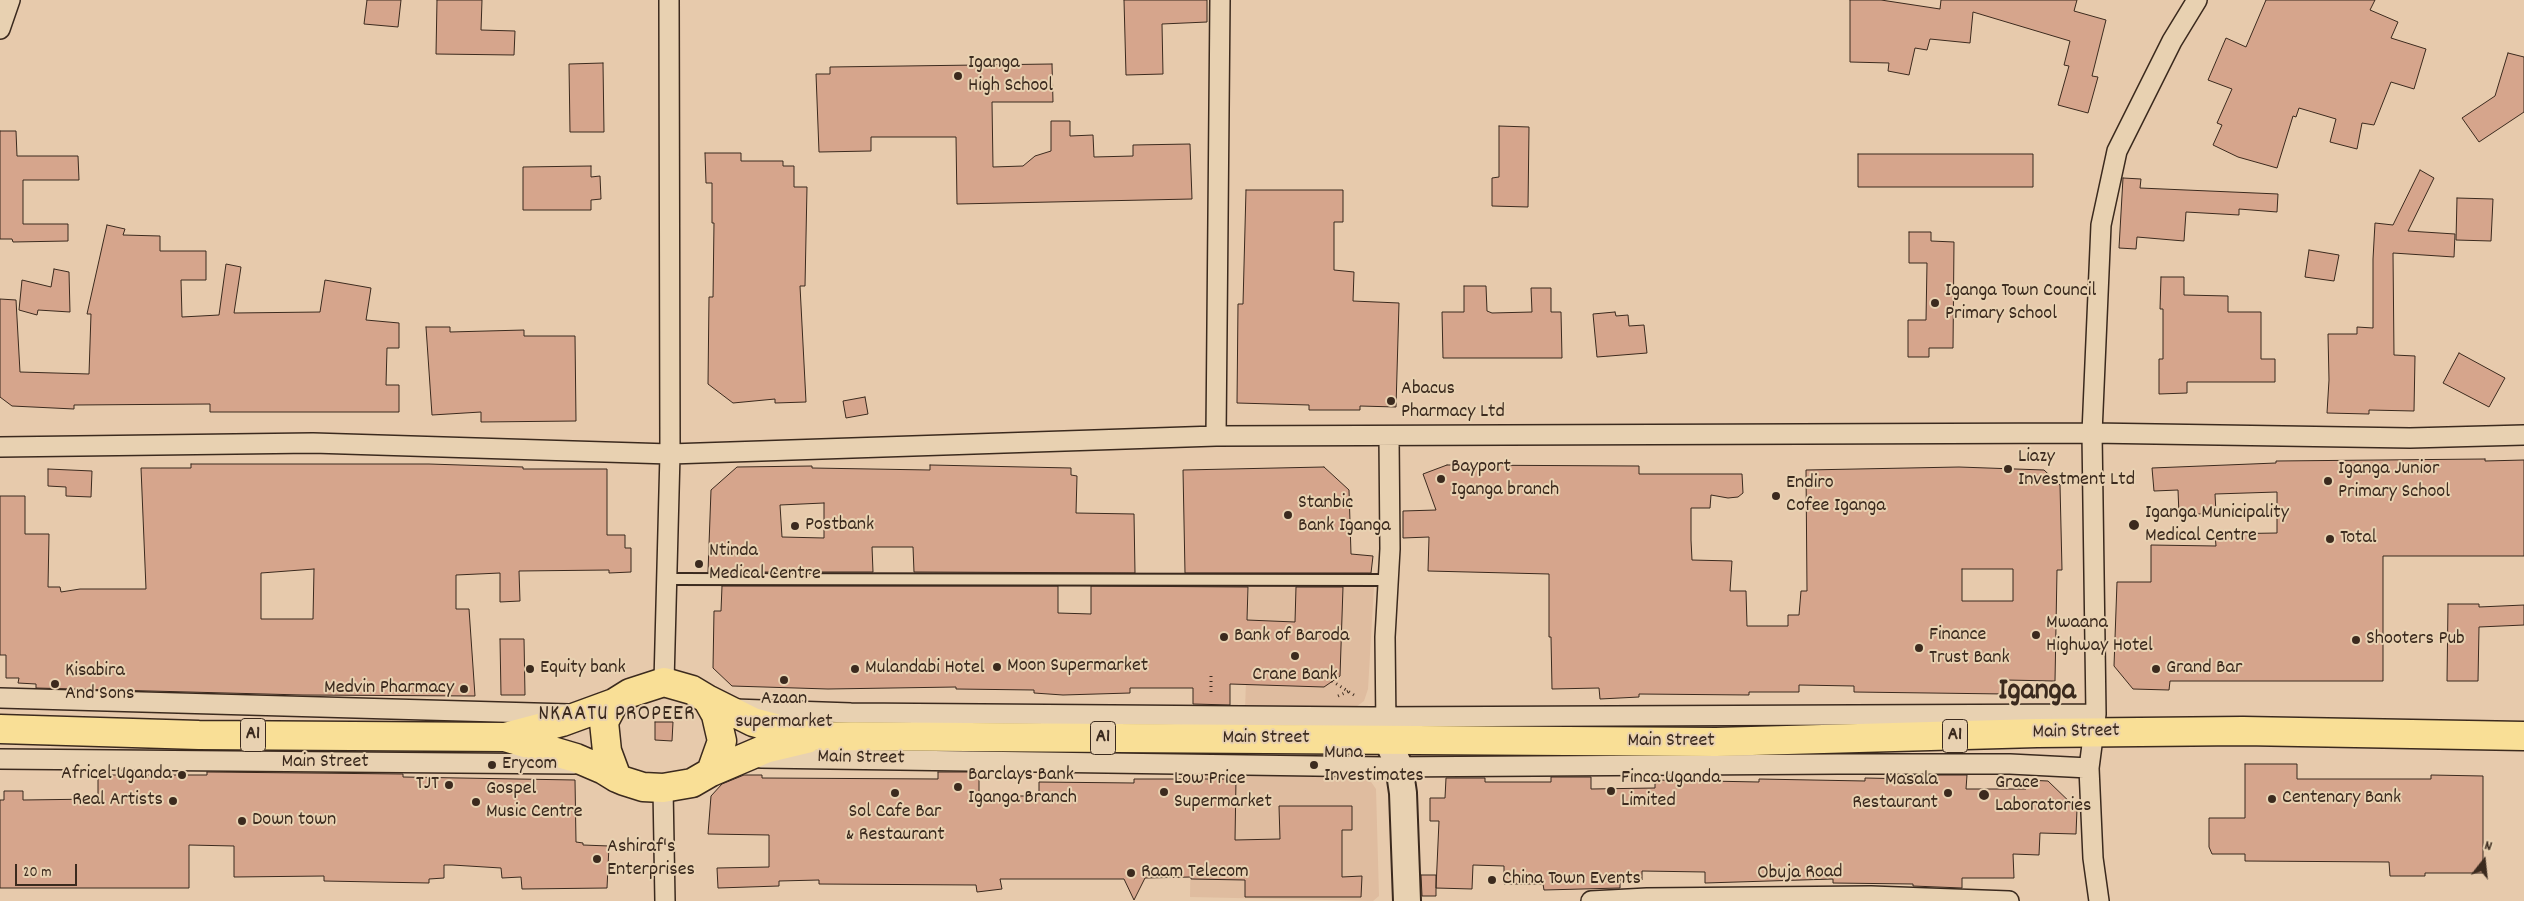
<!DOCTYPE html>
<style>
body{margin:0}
#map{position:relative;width:2524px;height:901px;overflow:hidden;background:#e7caac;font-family:Dekko,sans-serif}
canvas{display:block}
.north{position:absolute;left:2459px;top:836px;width:50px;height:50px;-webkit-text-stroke:4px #e8d1b1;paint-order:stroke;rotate:16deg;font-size:14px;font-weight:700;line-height:20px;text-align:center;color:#3b2a1e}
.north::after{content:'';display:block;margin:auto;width:18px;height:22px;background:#3b2a1e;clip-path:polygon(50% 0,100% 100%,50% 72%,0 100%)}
.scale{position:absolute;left:15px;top:864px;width:62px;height:22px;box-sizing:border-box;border:2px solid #3b2a1e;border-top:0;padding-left:6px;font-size:15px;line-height:18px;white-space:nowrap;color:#3b2a1e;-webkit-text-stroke:4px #e8d1b1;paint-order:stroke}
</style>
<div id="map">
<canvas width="2524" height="901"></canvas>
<div class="north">N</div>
<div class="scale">20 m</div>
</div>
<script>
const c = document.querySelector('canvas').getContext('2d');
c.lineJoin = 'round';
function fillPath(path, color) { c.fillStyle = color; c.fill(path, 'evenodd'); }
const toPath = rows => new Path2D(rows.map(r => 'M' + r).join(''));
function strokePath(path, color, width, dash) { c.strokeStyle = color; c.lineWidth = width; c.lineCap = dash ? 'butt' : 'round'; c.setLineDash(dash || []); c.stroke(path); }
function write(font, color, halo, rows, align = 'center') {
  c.font = font + ' Dekko,sans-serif'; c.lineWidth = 4; c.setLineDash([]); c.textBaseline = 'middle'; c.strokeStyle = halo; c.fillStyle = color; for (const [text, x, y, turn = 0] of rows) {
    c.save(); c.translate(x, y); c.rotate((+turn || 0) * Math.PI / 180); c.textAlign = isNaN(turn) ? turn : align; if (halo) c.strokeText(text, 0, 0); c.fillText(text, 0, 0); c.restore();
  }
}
fillPath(toPath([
 [1374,586,1368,689,1364,701,1356,707,1341,709,1245,711,1249,587],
 [1192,774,1361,775,1369,779,1376,789,1379,896,1373,901,1190,897]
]), '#dfbc9f');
const building = toPath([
 [367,0,401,0,398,27,364,24,367,0],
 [437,0,482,0,481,30,515,31,514,55,436,54,437,0],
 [1124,0,1207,0,1207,22,1162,24,1163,74,1126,75,1124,0],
 [1850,0,1881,0,1940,9,1941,0,2077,0,2074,11,2106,20,2092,76,2098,77,2088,113,2058,105,2069,66,2064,65,2070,41,1973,12,1970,43,1930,39,1927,50,1915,48,1909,75,1888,71,1889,63,1850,62,1850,0],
 [2266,0,2375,0,2370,10,2398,22,2391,38,2426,49,2414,89,2391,82,2374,125,2362,123,2357,149,2330,142,2336,119,2299,108,2296,117,2293,116,2277,168,2238,157,2213,145,2222,125,2217,123,2232,89,2208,80,2226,38,2246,47,2266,0],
 [2508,53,2524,57,2524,112,2479,142,2462,118,2495,96,2508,53],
 [603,63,604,132,570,132,569,64,603,63],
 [1052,64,1053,102,992,102,993,167,1023,166,1035,156,1051,151,1051,121,1070,121,1070,136,1093,135,1094,157,1133,156,1133,145,1190,144,1192,199,957,204,956,137,871,137,871,151,819,152,816,74,830,74,830,67,1052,64],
 [1499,126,1529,127,1528,207,1492,206,1492,178,1499,177,1499,126],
 [0,131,16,131,17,156,78,156,79,180,23,180,23,224,68,224,68,241,13,242,12,239,0,239,0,131],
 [705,153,741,153,741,161,783,161,783,166,794,166,794,187,807,187,805,286,800,286,806,402,775,403,775,399,733,403,708,384,709,297,713,297,714,223,712,223,712,183,706,183,705,153],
 [1858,154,2033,154,2033,187,1858,187,1858,154],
 [591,166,591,177,600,176,601,199,591,200,591,210,523,210,523,167,591,166],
 [2420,170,2434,178,2408,231,2455,234,2454,257,2393,253,2394,355,2415,356,2414,411,2369,410,2369,414,2327,413,2329,380,2328,334,2357,334,2357,327,2373,328,2373,259,2375,223,2393,225,2420,170],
 [2123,178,2141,179,2140,188,2278,194,2277,212,2239,209,2239,215,2186,212,2184,241,2137,237,2136,249,2119,248,2123,178],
 [1246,190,1343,190,1343,222,1334,222,1334,270,1354,272,1353,301,1399,303,1396,407,1360,406,1360,410,1309,410,1309,405,1237,403,1238,304,1243,304,1246,190],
 [2457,198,2493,199,2491,241,2456,240,2457,198],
 [107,225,125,229,123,235,160,236,160,251,206,251,206,280,181,280,182,317,219,315,226,264,241,267,234,313,320,312,325,280,371,288,366,320,399,323,399,348,387,348,386,385,399,385,399,412,210,412,210,404,74,405,74,409,12,406,0,397,0,299,16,300,20,372,89,374,91,314,87,314,107,225],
 [1909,232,1931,232,1931,241,1954,242,1953,348,1929,348,1929,357,1908,357,1908,320,1926,320,1927,263,1909,263,1909,232],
 [2309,250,2339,255,2334,281,2305,277,2309,250],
 [54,269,69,272,70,312,38,310,37,315,19,310,22,280,51,287,54,269],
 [2161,277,2184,277,2184,295,2228,296,2228,312,2261,312,2261,359,2275,359,2275,382,2187,382,2187,393,2159,394,2159,359,2163,359,2163,309,2160,309,2161,277],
 [1464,286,1486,286,1487,311,1492,313,1532,312,1531,288,1551,288,1551,312,1561,312,1562,358,1443,358,1442,312,1464,312,1464,286],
 [1615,312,1616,316,1628,315,1629,326,1644,325,1647,353,1597,357,1593,314,1615,312],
 [426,327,450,327,450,332,524,330,524,336,575,336,576,421,481,422,481,412,432,415,426,327],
 [2459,353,2505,378,2489,407,2443,383,2459,353],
 [865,397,868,414,846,418,843,401,865,397],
 [2485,459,2485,461,2524,460,2524,556,2383,556,2383,681,2170,681,2169,690,2133,689,2114,666,2117,582,2151,582,2151,545,2216,546,2215,534,2277,533,2277,492,2215,494,2216,513,2179,515,2178,490,2154,491,2152,468,2276,463,2276,461,2485,459],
 [191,464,429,464,523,467,523,469,607,469,607,535,625,535,625,548,631,548,631,572,609,573,609,570,519,571,520,601,500,602,500,573,456,575,456,609,469,609,475,696,303,695,36,688,36,684,18,683,19,678,6,678,6,655,0,655,0,496,25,496,25,534,49,534,48,587,60,587,61,592,80,589,146,589,141,468,191,468,191,464],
 [314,569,313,619,261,619,261,573,314,569],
 [930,465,1071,468,1071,475,1077,476,1076,513,1134,514,1135,573,914,572,913,547,872,547,873,572,708,572,711,490,737,467,812,466,812,468,930,470,930,465],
 [824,503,824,538,782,537,780,505,824,503],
 [1447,465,1639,466,1639,474,1742,474,1743,493,1738,497,1728,498,1711,495,1710,508,1691,508,1691,540,1692,560,1732,561,1730,591,1746,591,1747,626,1788,626,1788,615,1799,615,1801,591,1807,591,1806,470,1959,467,2044,470,2060,485,2062,570,2057,570,2055,681,2005,680,2005,694,1854,692,1854,686,1799,685,1799,692,1749,692,1749,695,1639,694,1639,697,1600,699,1599,688,1552,689,1551,637,1549,637,1549,574,1428,571,1429,537,1403,538,1403,511,1436,510,1423,474,1447,465],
 [1962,569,2013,569,2013,601,1962,601,1962,569],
 [1324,467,1349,490,1351,554,1373,556,1371,573,1185,573,1183,470,1324,467],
 [48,469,92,471,91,497,66,496,66,487,48,486,48,469],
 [722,586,1058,586,1058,613,1091,614,1091,586,1248,587,1247,620,1295,622,1296,587,1343,587,1340,676,1324,687,1230,684,1230,705,1193,704,1193,688,1130,688,1130,693,1063,695,1034,693,1034,690,956,689,956,687,828,689,732,686,713,668,714,611,721,611,722,586],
 [2448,604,2479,604,2479,607,2524,605,2524,625,2479,627,2478,681,2447,681,2448,604],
 [500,639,524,639,525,695,501,695,500,639],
 [655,722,673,722,672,741,655,740,655,722],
 [2245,764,2297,764,2297,779,2431,779,2431,775,2483,776,2483,873,2425,873,2425,876,2390,876,2389,862,2245,861,2245,854,2212,854,2209,847,2209,818,2245,818,2245,764],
 [207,772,403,774,403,777,575,780,576,842,583,843,583,845,609,846,607,888,522,889,521,877,502,878,501,868,452,865,444,865,444,878,429,879,429,883,324,881,324,876,234,877,234,846,189,845,189,888,0,888,0,800,4,800,4,791,23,791,23,800,98,799,98,775,207,775,207,772],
 [938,772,979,772,979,796,1039,796,1039,782,1134,783,1134,779,1236,779,1235,840,1280,839,1279,806,1352,806,1352,830,1342,830,1342,877,1362,876,1361,897,1245,897,1245,880,1191,879,1191,877,1145,878,1134,900,1124,879,1000,879,1002,889,977,892,976,885,819,884,819,880,779,881,779,886,718,888,717,868,769,867,769,835,708,834,711,796,722,784,744,775,762,775,762,778,938,779,938,772],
 [1912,775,1967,775,1966,789,2026,789,2026,780,2048,781,2077,809,2076,834,2040,833,2039,855,2013,854,2014,878,1962,878,1962,888,1913,886,1913,884,1833,883,1833,879,1705,883,1705,872,1642,871,1642,880,1620,880,1620,888,1544,890,1543,884,1504,884,1504,866,1473,865,1472,889,1436,888,1439,821,1430,821,1430,798,1445,798,1446,778,1485,778,1485,782,1551,782,1551,777,1591,777,1591,789,1655,788,1655,780,1759,782,1759,779,1865,781,1865,778,1912,779,1912,775],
 [1421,875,1436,875,1436,896,1422,896,1421,875]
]);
fillPath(building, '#d6a58c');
strokePath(building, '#3b2a1e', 1);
const lane = toPath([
 [668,579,1388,580]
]);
const street = toPath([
 [0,29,10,0],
 [1216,436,1220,0],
 [0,447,313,443,670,454,1216,436,2092,433,2410,438,2524,435],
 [664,682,670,454,669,0],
 [0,698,569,714],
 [734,709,851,713,1371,717,2096,714],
 [1386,728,1385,637,1390,549,1389,437],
 [761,758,1384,767,1837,764,2010,764,2089,768],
 [0,759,574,764],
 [663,788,665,901],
 [1591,901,1647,898,1871,896,2009,901],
 [2099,901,2093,858,2089,768,2096,714,2092,433,2101,225,2117,151,2172,41,2197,0]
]);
const secondary = toPath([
 [1387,739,1399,766,1403,793,1407,901]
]);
const primary = toPath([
 [707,699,753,722,786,731,818,736,1716,742,2037,733,2243,731,2524,736],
 [0,729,199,735,505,737,562,722,614,703],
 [505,737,576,758,604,770,617,778,624,781,643,787,663,788,692,783,711,772,722,741,716,715,707,699,692,690,664,682,630,693,614,703,604,722,607,751,617,778],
 [711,772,765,749,807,739]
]);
strokePath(lane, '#3b2a1e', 14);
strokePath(street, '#3b2a1e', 22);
strokePath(secondary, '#3b2a1e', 30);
strokePath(primary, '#3b2a1e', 31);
strokePath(toPath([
 [1211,676,1211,696],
 [1332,681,1357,697],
 [1338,696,1349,691]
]), '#3b2a1e', 3, [1, 4]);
strokePath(lane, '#e8d1b1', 10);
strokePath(street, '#e8d1b1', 19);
strokePath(secondary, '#e8d1b1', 26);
strokePath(primary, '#f9df96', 28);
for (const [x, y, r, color] of [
 [958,76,5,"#3b2a1e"],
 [1935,303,5,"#3b2a1e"],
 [1391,401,5,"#3b2a1e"],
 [2008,469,5,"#3b2a1e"],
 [1441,479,5,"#3b2a1e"],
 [2328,481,5,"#3b2a1e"],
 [1776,496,5,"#3b2a1e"],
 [1288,515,5,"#3b2a1e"],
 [2134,525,6,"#3b2a1e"],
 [795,526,5,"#3b2a1e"],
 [2330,539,5,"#3b2a1e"],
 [699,564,5,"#3b2a1e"],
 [2036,635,5,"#3b2a1e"],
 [1224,637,5,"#3b2a1e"],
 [2356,640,5,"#3b2a1e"],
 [1919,648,5,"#3b2a1e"],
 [1295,656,5,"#3b2a1e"],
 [997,667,5,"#3b2a1e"],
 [530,669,5,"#3b2a1e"],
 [855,669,5,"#3b2a1e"],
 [2156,669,5,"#3b2a1e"],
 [784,680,5,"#3b2a1e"],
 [55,684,5,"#3b2a1e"],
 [464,689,5,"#3b2a1e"],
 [492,765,5,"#3b2a1e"],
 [1314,765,5,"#3b2a1e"],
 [182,775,5,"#3b2a1e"],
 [449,785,5,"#3b2a1e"],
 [958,787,5,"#3b2a1e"],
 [1611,791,5,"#3b2a1e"],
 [1164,792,5,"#3b2a1e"],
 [895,793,5,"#3b2a1e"],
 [1948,793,5,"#3b2a1e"],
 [1984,795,6,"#3b2a1e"],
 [2272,799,5,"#3b2a1e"],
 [173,801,5,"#3b2a1e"],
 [476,802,5,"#3b2a1e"],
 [242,821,5,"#3b2a1e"],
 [597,859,5,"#3b2a1e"],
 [1131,873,5,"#3b2a1e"],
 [1492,880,5,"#3b2a1e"]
]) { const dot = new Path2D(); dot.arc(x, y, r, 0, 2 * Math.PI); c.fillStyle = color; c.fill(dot); strokePath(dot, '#e8d1b1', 2); }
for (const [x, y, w] of [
 [253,735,25],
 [1955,736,25],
 [1103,738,25]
]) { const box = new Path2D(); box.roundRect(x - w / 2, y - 16.5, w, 33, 4); c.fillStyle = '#e8d1b1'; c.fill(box); strokePath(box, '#3b2a1e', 1); }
write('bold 19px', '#3b2a1e', null, [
 ["A1",253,735],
 ["A1",1955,736],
 ["A1",1103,738]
]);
write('20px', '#3b2a1e', '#e8d1b1', [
 ["Iganga",968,64],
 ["High School",968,87],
 ["Iganga Town Council",1945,292],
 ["Primary School",1945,315],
 ["Abacus",1401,390],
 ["Pharmacy Ltd",1401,413],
 ["Liazy",2018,458],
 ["Investment Ltd",2018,481],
 ["Bayport",1451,468],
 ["Iganga branch",1451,491],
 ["Iganga Junior",2338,470],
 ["Primary School",2338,493],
 ["Endiro",1786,484],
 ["Cofee Iganga",1786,507],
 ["Stanbic",1298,504],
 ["Bank Iganga",1298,527],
 ["Iganga Municipality",2145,514],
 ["Medical Centre",2145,537],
 ["Postbank",805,526],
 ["Total",2340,539],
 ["Ntinda",709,552],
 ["Medical Centre",709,575],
 ["Mwaana",2046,624],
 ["Highway Hotel",2046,647],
 ["Finance",1929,636],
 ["Trust Bank",1929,659],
 ["Bank of Baroda",1234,637],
 ["Shooters Pub",2366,640],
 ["Moon Supermarket",1007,667],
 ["Equity bank",540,669],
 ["Mulandabi Hotel",865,669],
 ["Grand Bar",2166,669],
 ["Kisabira",65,672],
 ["And Sons",65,695],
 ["Crane Bank",1295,676,"center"],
 ["Medvin Pharmacy",454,689,"right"],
 ["Azaan",784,700,"center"],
 ["supermarket",784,723,"center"],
 ["Muna",1324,754],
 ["Investimates",1324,777],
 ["Erycom",502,765],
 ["Africel Uganda",172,775,"right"],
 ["Barclays Bank",968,776],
 ["Iganga Branch",968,799],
 ["Finca Uganda",1621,779],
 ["Limited",1621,802],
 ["Low Price",1174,780],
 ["Supermarket",1174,803],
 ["Masala",1938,781,"right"],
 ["Restaurant",1938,804,"right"],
 ["Grace",1995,784],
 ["Laboratories",1995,807],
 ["TJT",439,785,"right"],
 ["Gospel",486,790],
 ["Music Centre",486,813],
 ["Centenary Bank",2282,799],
 ["Real Artists",163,801,"right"],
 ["Sol Cafe Bar",895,813,"center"],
 ["& Restaurant",895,836,"center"],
 ["Down town",252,821],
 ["Ashiraf's",607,848],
 ["Enterprises",607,871],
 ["Raam Telecom",1141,873],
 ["China Town Events",1502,880]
], 'left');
write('20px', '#3b2a1e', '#e8d1b1', [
 ["Main Street",2076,733,-1],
 ["Main Street",1266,739],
 ["Main Street",1671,742],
 ["Main Street",861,759,1],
 ["Main Street",325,763],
 ["Obuja Road",1800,874,-1]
]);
c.letterSpacing = '1px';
write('22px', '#3b2a1e', '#e8d1b1', [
 ["NKAATU PROPEER",617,716]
]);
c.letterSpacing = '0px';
write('bold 30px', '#3b2a1e', '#e8d1b1', [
 ["Iganga",2037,694]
]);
</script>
